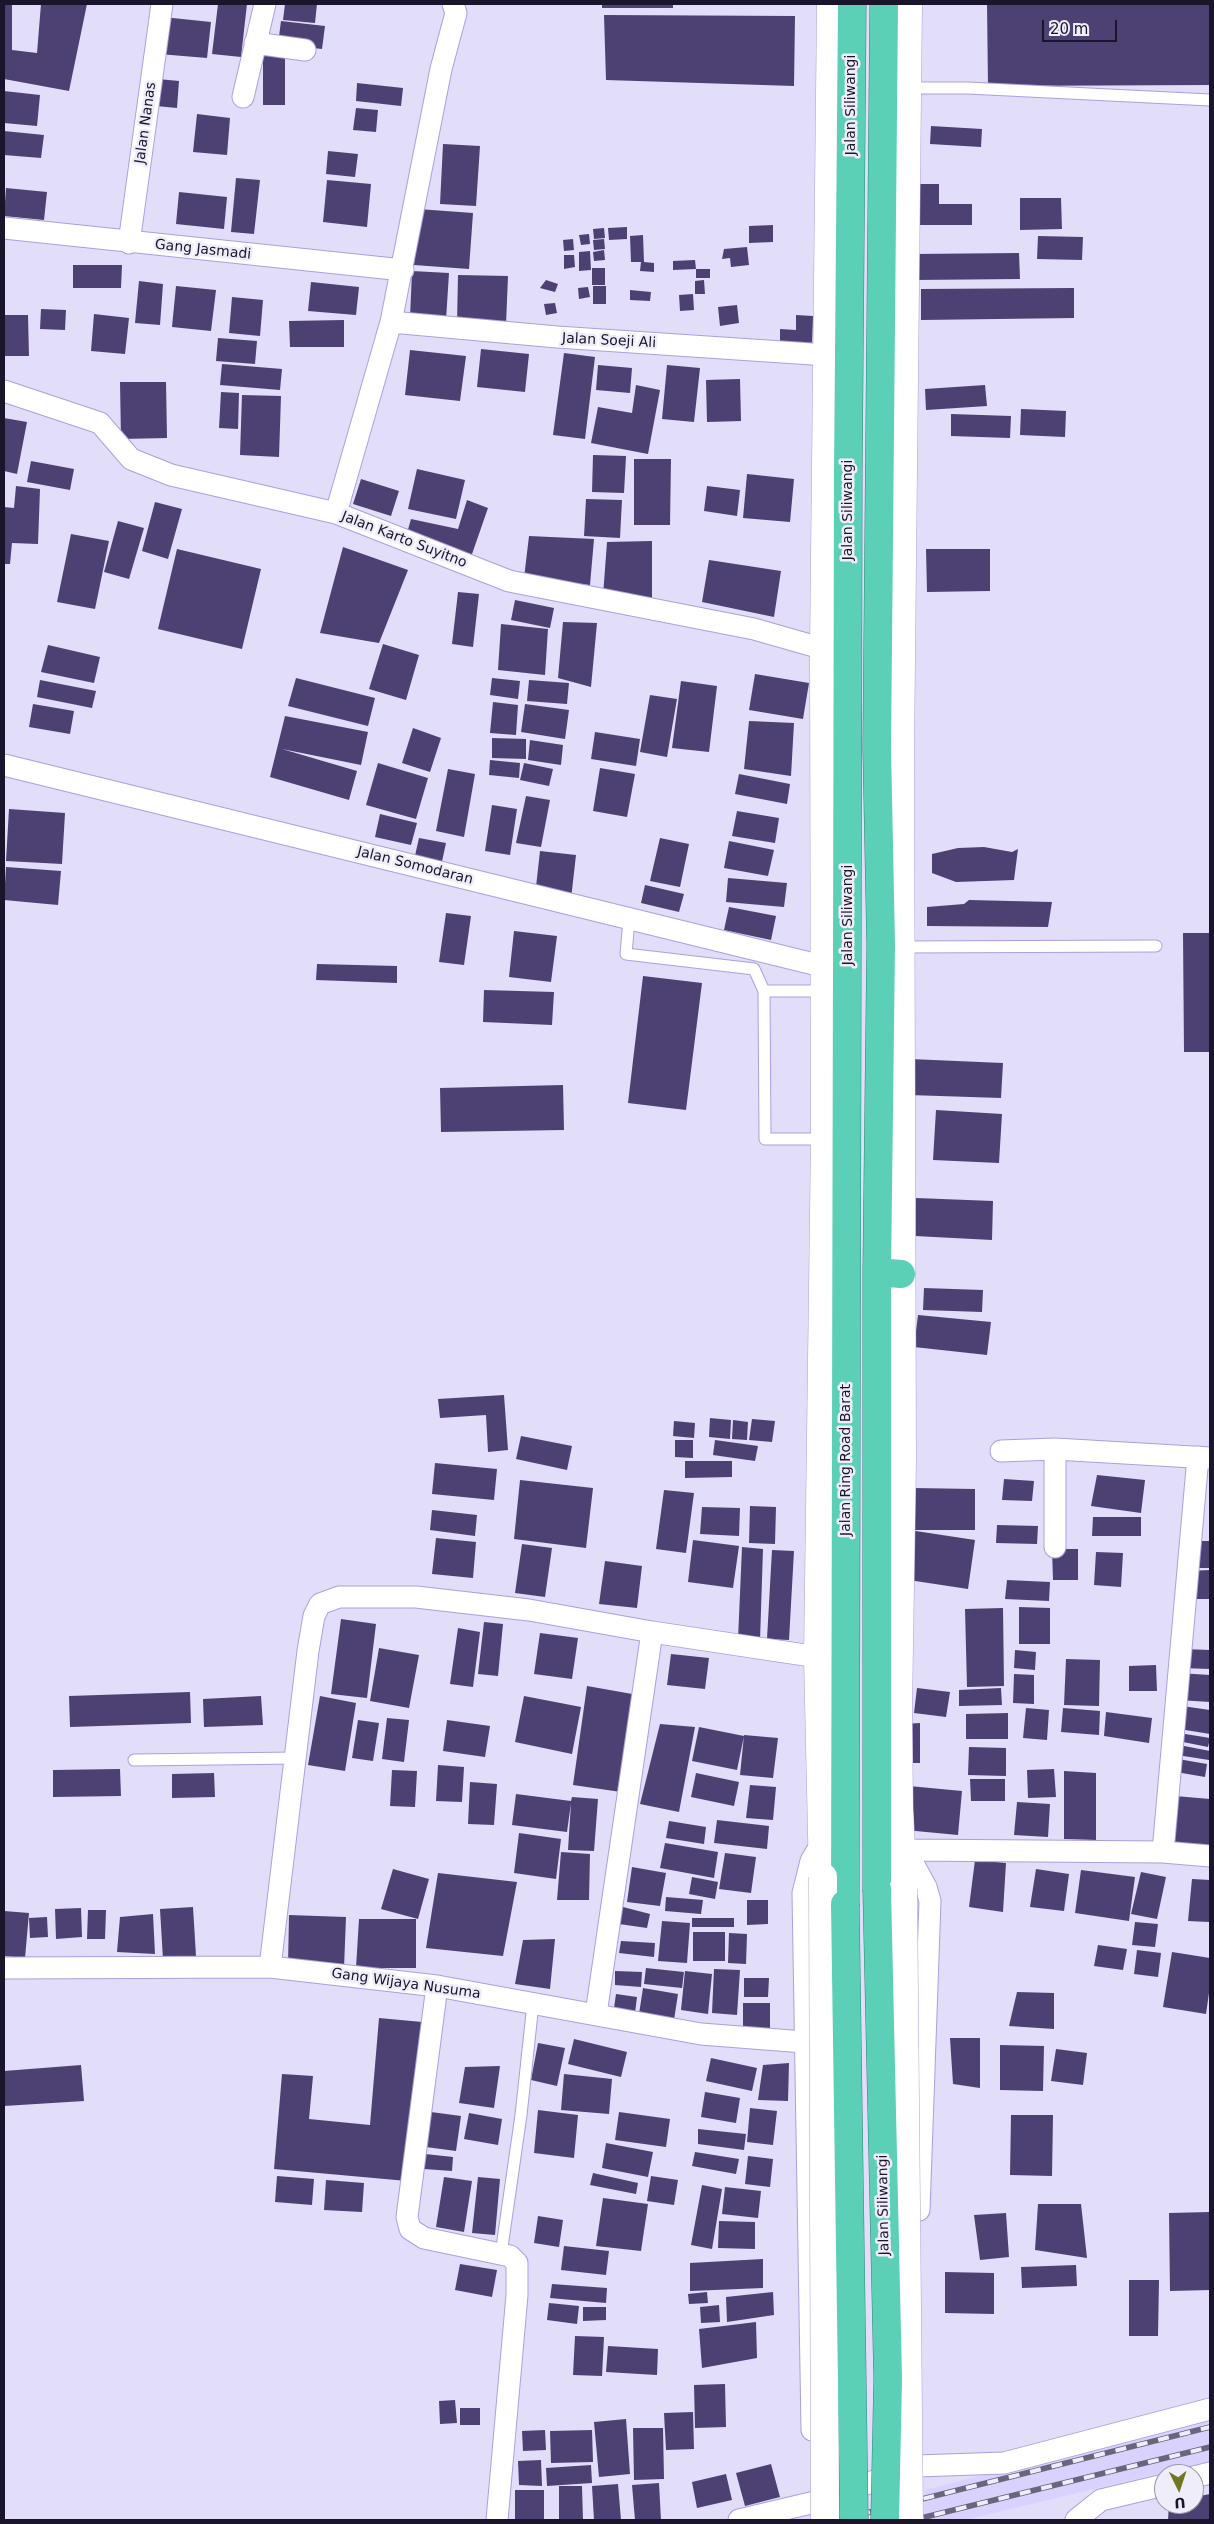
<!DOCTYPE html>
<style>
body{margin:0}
#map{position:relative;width:1214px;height:2524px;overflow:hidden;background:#e2ddf8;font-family:"DejaVu Sans",sans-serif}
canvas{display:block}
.frame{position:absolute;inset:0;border:5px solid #1b152c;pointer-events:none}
.north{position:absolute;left:1154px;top:2464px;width:50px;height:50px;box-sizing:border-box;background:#efedfa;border:1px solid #9a97a8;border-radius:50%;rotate:176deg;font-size:14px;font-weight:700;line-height:20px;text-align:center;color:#1b152c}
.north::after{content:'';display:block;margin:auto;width:18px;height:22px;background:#717721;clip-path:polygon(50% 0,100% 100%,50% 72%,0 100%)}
.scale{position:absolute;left:1042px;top:20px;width:75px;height:22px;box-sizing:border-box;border:2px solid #1b152c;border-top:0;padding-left:6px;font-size:15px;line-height:18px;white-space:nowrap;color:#1b152c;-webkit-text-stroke:4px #efedfa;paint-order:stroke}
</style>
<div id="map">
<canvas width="1214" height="2524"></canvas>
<div class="frame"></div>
<div class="north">U</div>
<div class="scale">20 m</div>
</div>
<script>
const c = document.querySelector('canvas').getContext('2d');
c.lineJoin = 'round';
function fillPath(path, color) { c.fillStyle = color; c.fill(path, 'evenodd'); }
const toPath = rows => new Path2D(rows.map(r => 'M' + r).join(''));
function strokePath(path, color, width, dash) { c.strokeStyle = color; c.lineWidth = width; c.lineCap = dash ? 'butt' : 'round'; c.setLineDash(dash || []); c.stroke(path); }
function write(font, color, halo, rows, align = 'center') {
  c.font = font + ' "DejaVu Sans",sans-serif'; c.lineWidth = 5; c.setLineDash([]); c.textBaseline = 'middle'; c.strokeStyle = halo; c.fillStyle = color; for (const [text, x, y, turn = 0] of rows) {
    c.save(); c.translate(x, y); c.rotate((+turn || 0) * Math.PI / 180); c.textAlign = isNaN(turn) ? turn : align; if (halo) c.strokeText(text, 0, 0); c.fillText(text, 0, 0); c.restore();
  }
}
fillPath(toPath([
 [1210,2416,1210,2461,965,2520,924,2520,925,2490]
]), '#dad2fe');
fillPath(toPath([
 [4,4,12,4,12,50,37,53,41,4,87,4,69,91,4,79],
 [218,4,247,4,241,57,212,54],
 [285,4,317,4,315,23,283,20],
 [602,4,673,4,673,8,602,8],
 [987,4,1210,4,1210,85,988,86],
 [604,15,795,16,794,86,606,80],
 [163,17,211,22,207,58,159,54],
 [281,21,325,26,322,49,278,44],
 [263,55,285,55,285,105,263,105],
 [158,79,179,81,177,108,156,106],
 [357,83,403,88,401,106,356,101],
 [4,91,40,95,37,126,4,123],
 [356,108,378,110,376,132,353,130],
 [197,114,230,118,227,155,193,152],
 [931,126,982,129,981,147,930,144],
 [4,131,44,135,41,158,4,155],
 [443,144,480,146,476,206,440,204],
 [328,151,358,154,355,177,326,174],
 [236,178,260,180,254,234,231,232],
 [327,180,371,184,367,227,323,222],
 [915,184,939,184,939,204,972,204,972,225,916,225],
 [6,188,47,192,44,220,4,216],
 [179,192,227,197,224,229,176,224],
 [1020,198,1061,198,1062,229,1020,230],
 [418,209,473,213,469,269,414,265],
 [773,225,773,242,749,243,749,226],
 [627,227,627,239,609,240,608,228],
 [604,228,605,238,594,239,593,229],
 [589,234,590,244,581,245,579,235],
 [643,235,644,262,654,263,654,272,640,271,641,262,631,262,630,236],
 [1038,236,1083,237,1082,260,1037,259],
 [573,239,574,250,564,251,563,240],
 [604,239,605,249,594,250,593,240],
 [747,247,749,265,731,267,730,258,722,259,724,249],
 [604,250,605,260,594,261,593,252],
 [590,251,591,270,579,271,579,252],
 [1019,253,1020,279,914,280,914,254],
 [564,255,574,255,575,267,564,269],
 [695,260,696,269,673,270,673,261],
 [73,265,122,265,121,288,73,288],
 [592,268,605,268,605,285,592,285],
 [696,269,710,269,710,278,696,278],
 [412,271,449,273,446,320,410,318],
 [458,275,508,276,506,325,457,324],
 [546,280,558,284,555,292,540,288],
 [704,280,705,294,695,294,695,281],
 [139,281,163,284,160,325,135,323],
 [311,282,359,287,356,315,308,311],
 [176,286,216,290,211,331,172,327],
 [593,286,606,286,606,304,593,304],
 [588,287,590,297,579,299,578,288],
 [1074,288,1074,318,921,320,921,289],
 [630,290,651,292,650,301,630,300],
 [693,294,694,310,680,311,679,295],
 [232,297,263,300,260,336,229,333],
 [555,303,557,313,546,315,544,304],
 [737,305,739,323,720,326,718,307],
 [41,309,66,310,65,330,40,329],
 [94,314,129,318,125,354,91,351],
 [4,315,28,315,29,356,4,356],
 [796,315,813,316,812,345,780,344,780,329,796,330],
 [344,320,344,347,290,347,289,321],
 [218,338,257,341,255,364,216,361],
 [481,349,529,354,525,392,477,387],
 [410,350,466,356,460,401,405,395],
 [564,353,595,357,585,439,553,435],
 [222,364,282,369,280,390,220,385],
 [598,365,632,368,630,393,596,390],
 [667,365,700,368,694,422,662,419],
 [740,379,741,421,707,422,706,380],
 [120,382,166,382,167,438,121,439],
 [636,385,660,390,648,454,591,443,598,407,632,413],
 [985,385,987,406,926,410,925,389],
 [221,392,239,393,238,429,219,428],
 [242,395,281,396,279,457,240,455],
 [1021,409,1066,411,1065,437,1020,435],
 [951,414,1011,416,1010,438,951,436],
 [4,418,27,422,17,474,4,471],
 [593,455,626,456,624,493,592,492],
 [634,459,671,459,670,525,634,525],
 [31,461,74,469,70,490,27,482],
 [417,469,465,480,456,519,408,509],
 [747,474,794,479,790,522,743,518],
 [361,479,399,491,391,516,353,504],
 [16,486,40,489,38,544,12,543,10,564,4,564,4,507,14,508],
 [707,486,740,490,737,516,704,511],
 [586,499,622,500,620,538,584,536],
 [467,500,488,508,471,557,405,540,411,519,458,529],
 [155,502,182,509,168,559,142,551],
 [118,521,144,528,129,579,104,572],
 [71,534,109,541,95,609,57,602],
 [529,536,594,539,590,585,524,578],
 [652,541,652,600,603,596,607,542],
 [343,547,408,570,379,643,320,633],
 [177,549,261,569,242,649,158,629],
 [926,549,990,549,990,591,927,592],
 [709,560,781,571,774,617,702,602],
 [458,592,479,594,473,647,452,644],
 [515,600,554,608,550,628,511,620],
 [563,622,597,623,591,687,558,678],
 [501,624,548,629,545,675,498,670],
 [383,644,419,655,406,700,369,689],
 [48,645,100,657,94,683,41,672],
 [755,674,809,683,803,719,749,710],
 [296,678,375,698,368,726,288,706],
 [492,678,520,681,518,699,490,695],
 [40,680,96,691,92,708,37,697],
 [529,680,569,683,567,704,527,701],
 [681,681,717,686,709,752,672,748],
 [650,695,677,699,667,757,640,752],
 [493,702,518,705,516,735,490,733],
 [33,704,74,711,70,734,29,727],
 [525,704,569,710,565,739,521,732],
 [285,716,368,732,361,765,282,749,357,771,349,800,270,777],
 [749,721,794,723,791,776,744,769],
 [413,728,441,738,430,772,402,763],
 [595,732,640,739,636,766,591,759],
 [492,738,526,739,526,759,492,758],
 [530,740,563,745,561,765,528,760],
 [490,760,520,763,519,778,489,775],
 [378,763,428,778,416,819,366,805],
 [524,763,553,769,549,786,520,780],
 [600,768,635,774,627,817,593,811],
 [448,769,475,774,464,837,436,831],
 [739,774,790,784,787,804,735,794],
 [526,796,550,800,541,847,516,843],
 [492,805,517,809,510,855,485,851],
 [9,809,65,813,62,864,6,861],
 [737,811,779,818,775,843,732,836],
 [380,814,417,823,411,845,375,837],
 [419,838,446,843,441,866,414,860],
 [660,838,689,844,680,887,650,881],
 [729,841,774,850,768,876,724,868],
 [984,847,1012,852,1018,849,1014,880,956,882,932,873,932,854,958,848],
 [540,851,576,855,571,899,535,896],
 [6,867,61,871,58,905,4,900],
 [728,878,787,883,784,907,726,902],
 [645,885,684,894,679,912,641,903],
 [969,900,1052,902,1048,927,927,926,927,907,964,904],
 [729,907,776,916,771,940,724,930],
 [446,913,471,916,464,965,439,962],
 [514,931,557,936,551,982,509,977],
 [1183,933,1210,933,1210,1052,1184,1052],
 [317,964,397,966,397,983,316,980],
 [643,976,702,983,686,1110,628,1103],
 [484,990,554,992,552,1025,483,1022],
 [910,1059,1003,1063,1001,1098,909,1095],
 [563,1085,564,1130,441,1132,440,1088],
 [936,1110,1002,1114,999,1163,933,1160],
 [916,1198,993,1201,992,1240,915,1236],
 [924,1288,983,1290,982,1312,923,1310],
 [918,1315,991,1322,987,1355,914,1347],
 [504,1395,508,1450,488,1452,486,1415,440,1418,438,1399],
 [710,1418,731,1420,730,1439,709,1437],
 [752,1419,775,1421,772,1442,749,1440],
 [733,1420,748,1422,747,1440,732,1439],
 [674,1421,695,1423,694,1438,673,1436],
 [521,1436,572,1446,567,1470,516,1459],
 [675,1440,693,1440,693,1458,675,1457],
 [715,1440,758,1446,755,1461,713,1455],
 [685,1461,732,1461,732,1477,685,1478],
 [435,1463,497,1469,494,1500,432,1494],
 [1097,1475,1145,1480,1141,1513,1091,1506],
 [1004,1479,1034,1481,1032,1501,1002,1500],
 [520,1480,593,1488,586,1548,514,1539],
 [913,1488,975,1489,975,1530,913,1530],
 [664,1490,694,1493,686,1553,656,1549],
 [750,1506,776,1507,775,1544,749,1543],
 [702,1507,740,1508,739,1536,700,1534],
 [432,1510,477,1515,475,1536,430,1530],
 [1093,1517,1141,1517,1141,1536,1092,1536],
 [997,1525,1038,1526,1037,1544,996,1543],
 [909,1530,975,1540,968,1589,902,1579],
 [436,1538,476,1542,473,1578,432,1574],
 [693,1540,739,1546,733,1588,688,1582],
 [1193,1541,1210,1541,1210,1568,1194,1568],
 [522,1544,552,1548,545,1597,515,1593],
 [742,1547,763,1549,760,1641,738,1640],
 [1052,1549,1078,1549,1078,1580,1053,1580],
 [772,1550,794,1551,789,1640,767,1639],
 [1096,1552,1123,1553,1121,1587,1094,1585],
 [605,1561,642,1566,637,1608,599,1604],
 [1210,1570,1210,1599,1189,1599,1188,1571],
 [1007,1580,1050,1582,1049,1601,1005,1599],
 [1019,1607,1050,1608,1050,1644,1019,1644],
 [1003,1608,1004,1686,967,1687,965,1609],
 [341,1619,376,1624,367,1698,331,1694],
 [484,1622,503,1624,498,1676,478,1674],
 [458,1628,480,1632,473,1687,450,1684],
 [540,1633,578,1638,572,1679,534,1674],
 [379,1648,419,1655,409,1708,370,1701],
 [1183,1649,1210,1650,1210,1669,1182,1668],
 [1015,1650,1036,1652,1035,1670,1014,1668],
 [671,1654,709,1658,705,1689,667,1685],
 [1066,1659,1100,1660,1099,1706,1064,1705],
 [1156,1665,1157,1691,1129,1691,1129,1666],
 [1179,1673,1210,1675,1210,1702,1178,1700],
 [1014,1674,1034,1675,1034,1704,1013,1703],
 [587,1686,638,1695,621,1792,573,1785],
 [917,1688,950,1692,946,1717,914,1713],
 [1001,1688,1002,1705,959,1706,959,1690],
 [190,1692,191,1723,70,1727,69,1696],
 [261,1696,263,1725,204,1727,203,1699],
 [320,1696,356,1703,345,1771,308,1765],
 [524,1696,581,1707,572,1754,515,1742],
 [1182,1706,1210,1710,1210,1734,1179,1729],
 [1026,1708,1049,1710,1047,1740,1023,1738],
 [1063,1708,1100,1711,1099,1735,1061,1732],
 [1106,1712,1152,1718,1149,1743,1104,1736],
 [1008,1713,1008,1739,966,1739,966,1714],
 [387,1718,409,1720,404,1762,382,1759],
 [358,1720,379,1723,373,1761,352,1758],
 [447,1720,490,1726,485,1757,443,1751],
 [920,1723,920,1763,902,1763,902,1724],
 [660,1724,695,1727,679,1812,640,1804],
 [699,1727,744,1736,737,1770,692,1761],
 [1179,1733,1210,1738,1208,1747,1178,1741],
 [744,1735,778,1738,773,1778,740,1775],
 [1179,1745,1210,1751,1209,1760,1177,1755],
 [969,1747,1006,1748,1006,1776,968,1775],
 [1178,1759,1207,1764,1205,1777,1176,1772],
 [438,1765,464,1767,462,1802,436,1801],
 [120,1769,121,1796,53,1797,53,1770],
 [1054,1769,1056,1797,1028,1798,1027,1770],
 [392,1770,417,1771,415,1807,390,1806],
 [1064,1771,1096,1773,1096,1840,1064,1839],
 [214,1773,215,1797,172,1798,172,1774],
 [696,1773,739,1782,734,1806,691,1797],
 [970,1779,1005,1779,1005,1801,971,1801],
 [470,1782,497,1784,494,1825,468,1824],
 [750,1785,776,1787,773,1820,746,1818],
 [909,1786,962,1791,958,1835,905,1830],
 [516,1794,571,1801,572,1797,598,1799,594,1851,568,1850,571,1803,567,1832,512,1825],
 [1175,1796,1210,1799,1210,1851,1171,1848],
 [1017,1802,1050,1804,1048,1837,1014,1835],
 [717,1820,769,1826,767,1849,714,1843],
 [669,1821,706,1827,704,1844,666,1838],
 [519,1833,561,1839,556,1879,514,1873],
 [665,1843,718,1852,714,1878,660,1868],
 [561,1852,590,1854,589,1900,557,1900],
 [725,1853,756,1857,751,1893,719,1889],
 [975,1860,1006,1863,1003,1912,969,1907],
 [632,1867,666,1873,660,1906,627,1902],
 [393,1869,429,1879,418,1919,381,1909],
 [1036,1869,1069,1874,1064,1911,1030,1907],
 [1081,1870,1135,1877,1129,1921,1075,1913],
 [1141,1872,1166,1877,1157,1919,1131,1914],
 [438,1873,517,1882,503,1956,426,1948],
 [692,1877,718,1882,715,1899,689,1894],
 [1192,1879,1210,1880,1209,1922,1188,1921],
 [666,1897,703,1900,701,1914,665,1911],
 [747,1900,768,1900,768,1924,747,1925],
 [193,1907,196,1956,163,1960,160,1909],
 [623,1907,650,1914,647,1928,619,1924],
 [81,1908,82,1937,56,1939,55,1909],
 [88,1910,106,1910,105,1939,87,1939],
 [4,1911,29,1913,25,1958,4,1956],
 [153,1914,155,1954,117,1952,120,1917],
 [289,1915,346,1917,344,1968,288,1966],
 [47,1917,48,1937,30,1938,29,1918],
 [692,1918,734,1918,734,1927,692,1927],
 [359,1919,416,1919,416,1968,356,1968],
 [662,1921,690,1923,687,1963,658,1961],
 [1135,1922,1158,1924,1155,1947,1132,1945],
 [693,1932,725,1932,725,1961,693,1961],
 [729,1933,747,1934,746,1964,728,1963],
 [555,1939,550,1989,515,1984,523,1940],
 [621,1941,655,1943,654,1957,619,1953],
 [1098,1945,1127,1949,1123,1970,1094,1966],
 [1137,1950,1161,1953,1158,1977,1134,1974],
 [1172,1952,1210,1958,1210,1986,1206,2014,1163,2007],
 [646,1968,684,1972,682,1988,644,1984],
 [714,1969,740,1970,737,2015,712,2013],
 [615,1971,642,1972,641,1987,615,1985],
 [685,1971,712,1974,708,2014,681,2010],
 [744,1978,769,1978,768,1997,744,1997],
 [643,1988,678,1994,674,2020,639,2014],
 [1017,1992,1054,1993,1054,2029,1009,2026],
 [616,1994,637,1997,635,2013,614,2008],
 [743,2003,770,2003,770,2036,743,2036],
 [379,2018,422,2022,407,2181,274,2169,282,2074,313,2076,309,2119,370,2125],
 [950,2038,980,2038,980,2088,953,2084],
 [574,2039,627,2052,621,2077,568,2064],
 [538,2043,565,2048,557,2086,531,2080],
 [1000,2045,1044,2046,1043,2091,1000,2090],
 [1056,2049,1087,2053,1083,2085,1051,2081],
 [711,2058,757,2068,752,2091,706,2081],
 [789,2063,788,2101,758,2100,763,2065],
 [81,2065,84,2101,4,2106,4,2071],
 [500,2066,494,2108,459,2103,465,2067],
 [564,2074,612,2079,609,2114,561,2110],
 [705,2092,740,2098,736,2123,701,2117],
 [750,2108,777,2111,773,2145,747,2142],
 [538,2110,578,2115,574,2158,534,2153],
 [431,2112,461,2116,456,2151,426,2147],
 [619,2112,670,2119,666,2147,615,2140],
 [469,2113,502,2119,498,2145,464,2139],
 [1011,2115,1053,2115,1052,2176,1010,2175],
 [698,2129,746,2134,744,2150,698,2144],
 [606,2143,653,2152,648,2177,602,2168],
 [695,2152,739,2159,736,2174,692,2166],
 [425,2154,453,2157,452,2171,424,2169],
 [748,2156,773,2159,770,2187,745,2184],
 [593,2173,638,2183,636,2194,590,2185],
 [277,2176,314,2179,312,2205,275,2202],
 [651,2176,678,2180,674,2205,647,2201],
 [444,2177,472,2181,464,2232,436,2227],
 [478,2177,500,2179,495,2235,472,2233],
 [326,2180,364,2183,362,2212,324,2210],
 [702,2185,722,2189,712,2249,691,2245],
 [725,2187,761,2191,758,2218,722,2214],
 [603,2198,648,2204,641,2251,596,2246],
 [1038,2204,1081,2204,1087,2258,1035,2250],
 [1210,2212,1210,2290,1170,2291,1169,2213],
 [1006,2213,1009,2257,980,2260,974,2215],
 [538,2216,563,2220,559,2247,534,2243],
 [719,2221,755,2222,755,2249,718,2248],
 [564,2246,609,2251,606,2275,561,2270],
 [763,2259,763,2288,690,2291,690,2263],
 [460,2264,497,2270,492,2297,455,2290],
 [1076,2265,1077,2286,1022,2288,1021,2267],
 [945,2272,994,2273,994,2314,945,2313],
 [1129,2280,1159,2280,1158,2336,1129,2336],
 [552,2284,607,2288,606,2303,550,2298],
 [707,2292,708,2303,689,2304,688,2294],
 [773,2292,774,2315,727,2322,726,2297],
 [549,2303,579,2306,577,2324,547,2320],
 [719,2305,720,2322,701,2323,700,2307],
 [583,2307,606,2307,606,2320,583,2321],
 [756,2322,757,2358,702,2368,699,2329],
 [575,2336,604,2337,602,2376,573,2375],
 [608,2346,658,2349,657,2375,606,2372],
 [725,2384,726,2427,695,2428,694,2385],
 [455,2400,457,2423,440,2424,439,2401],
 [460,2408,480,2408,480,2425,460,2425],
 [693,2412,694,2449,666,2450,664,2413],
 [626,2419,630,2474,599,2477,594,2422],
 [633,2428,663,2428,664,2479,634,2480],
 [545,2430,546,2450,523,2451,522,2431],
 [592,2430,593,2462,551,2463,550,2431],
 [541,2460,542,2486,519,2485,518,2461],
 [771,2464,780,2497,745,2506,736,2473],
 [591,2465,592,2483,547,2486,546,2468],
 [726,2474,732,2500,697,2508,692,2482],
 [659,2483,661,2520,635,2520,632,2485],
 [618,2484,621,2520,594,2520,592,2486],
 [559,2486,582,2486,583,2520,559,2520],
 [515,2490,544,2490,544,2520,515,2520],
 [1210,2494,1210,2520,1168,2520,1169,2504,1194,2504,1194,2497]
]), '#4d4174');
const service = toPath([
 [906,88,968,88,1210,100],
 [629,920,626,954,754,969,764,991,765,1139,825,1139],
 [902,947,1156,946],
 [764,991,824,991],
 [134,1760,297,1758],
 [501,2254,521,2115,533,2004]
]);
const minor = toPath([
 [255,43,305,50],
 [243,97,265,4],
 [4,228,403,270],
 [129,243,162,4],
 [391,322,557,337,827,355],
 [4,391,100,423,131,459,171,475,336,513,509,581,754,629,824,649],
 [336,513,391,322,441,69,456,13,453,4],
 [4,765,826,967],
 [1055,1449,1055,1547],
 [1001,1451,1055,1449,1210,1458],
 [902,1843,926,1887,930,1901,919,2210],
 [907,1850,1163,1852,1210,1856],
 [1163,1852,1198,1457],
 [270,1967,308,1651,314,1616,320,1604,339,1597,416,1597,529,1610,652,1632,818,1657],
 [4,1968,270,1967,437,1986,701,2034,804,2042],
 [437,1986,407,2217,410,2229,424,2238,510,2256,517,2263,517,2295,497,2520],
 [596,2014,652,1632],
 [812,2430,803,1893,811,1861,821,1844],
 [1194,2477,1210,2473],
 [739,2520,815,2502,917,2466,1004,2463,1210,2409],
 [1076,2520,1101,2500,1164,2485]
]);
const tertiary = toPath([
 [823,1877,818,1657,825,1139,824,649,831,4],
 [903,1889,899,1809,898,1708,902,1460,900,753,908,4]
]);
const trunk = toPath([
 [877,1272,901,1274],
 [877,1889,877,1272,881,945,877,748,884,4],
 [845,1904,848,472,852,4]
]);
strokePath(service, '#ac9fde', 13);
strokePath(minor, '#ac9fde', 23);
strokePath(tertiary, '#ac9fde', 29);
strokePath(trunk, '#2b8779', 29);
strokePath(service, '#fff', 11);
strokePath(minor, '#fff', 21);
strokePath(tertiary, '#fff', 28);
strokePath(trunk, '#5cd0b6', 28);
const rail = toPath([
 [838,2520,1210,2427],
 [913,2520,1210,2447]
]);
strokePath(rail, '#6a647d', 5.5);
strokePath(rail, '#efedfa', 4, [11]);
const tertiaryBridge = toPath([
 [823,1877,825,2520],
 [903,1889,909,2520]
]);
const trunkBridge = toPath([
 [877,1889,888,2379,885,2520],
 [845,1904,854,2520]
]);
strokePath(tertiaryBridge, '#ac9fde', 29, []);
strokePath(trunkBridge, '#2b8779', 29, []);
strokePath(tertiaryBridge, '#fff', 28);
strokePath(trunkBridge, '#5cd0b6', 28);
write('14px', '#1b152c', '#efedfa', [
 ["Jalan Siliwangi",851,105,-90],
 ["Jalan Nanas",146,123,-82],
 ["Gang Jasmadi",203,250,6],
 ["Jalan Soeji Ali",609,341,3],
 ["Jalan Siliwangi",848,510,-90],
 ["Jalan Karto Suyitno",404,540,21],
 ["Jalan Somodaran",415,866,14],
 ["Jalan Siliwangi",848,915,-90],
 ["Jalan Ring Road Barat",846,1460,-90],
 ["Gang Wijaya Nusuma",406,1984,8],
 ["Jalan Siliwangi",884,2205,-91]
]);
</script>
